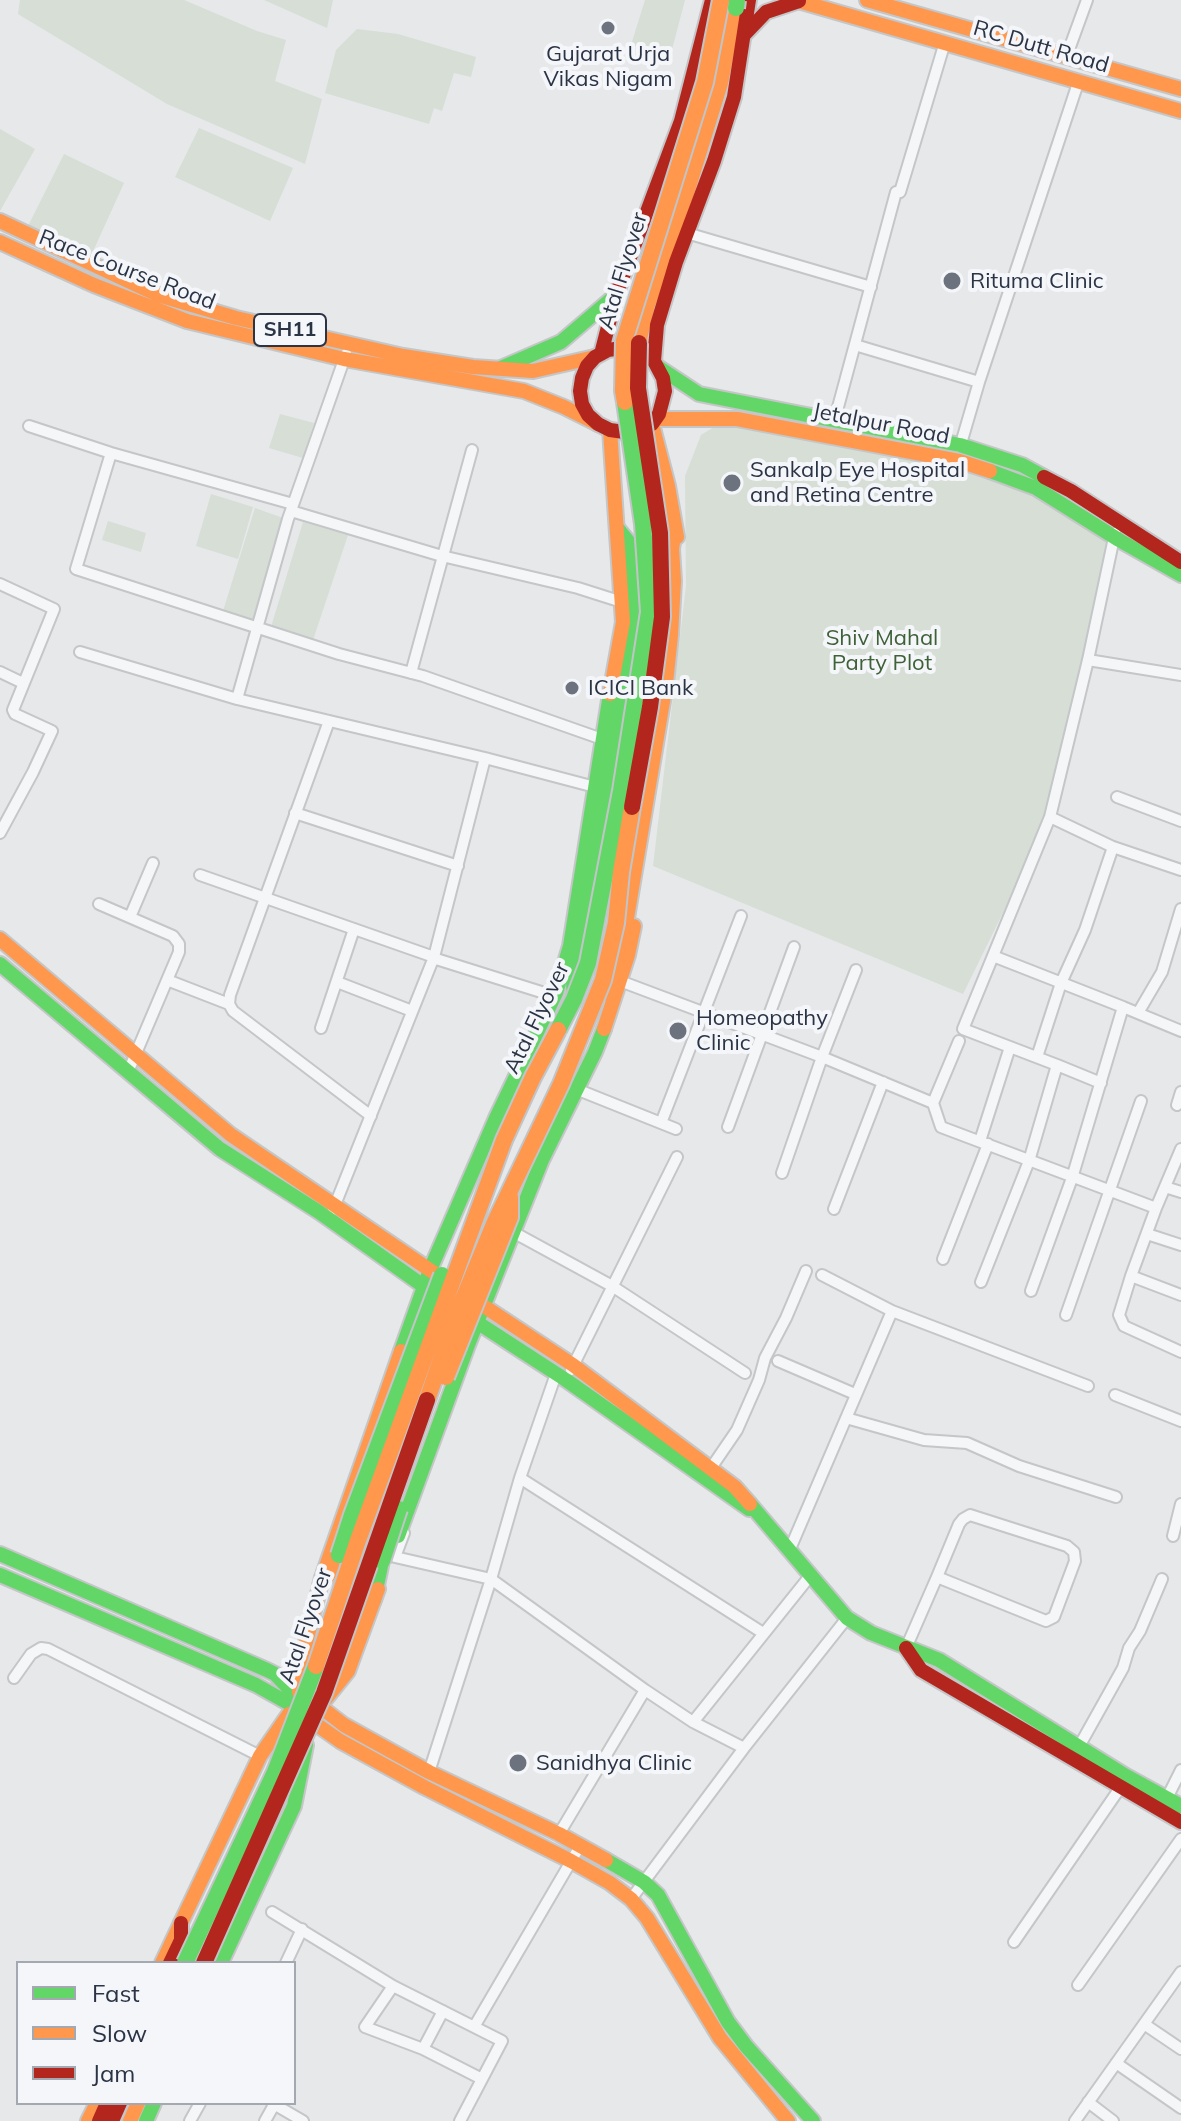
<!DOCTYPE html>
<style>
body{margin:0}
#map{position:relative;width:1181px;height:2121px;overflow:hidden;background:#e6e8ea;font-family:Mulish,sans-serif}
canvas{display:block}
.legend{position:absolute;left:16px;top:1961px;width:280px;height:144px;box-sizing:border-box;background:#f4f6f9;border:2px solid #a4a8b1;margin:0;padding:10px 14px;list-style:none;font-size:24px;color:#2b3445}
.legend li{display:flex;align-items:center;gap:16px;height:40px}
.legend b{width:40px;border:2px solid #a4a8b1}
</style>
<div id="map">
<canvas width="1181" height="2121"></canvas>
<ul class="legend">
<li><b style="height:10px;background:#63d668"></b>Fast</li>
<li><b style="height:10px;background:#ff974d"></b>Slow</li>
<li><b style="height:10px;background:#b3261e"></b>Jam</li>
</ul>
</div>
<script>
const c = document.querySelector('canvas').getContext('2d');
c.lineJoin = 'round';
function fillPath(path, color) { c.fillStyle = color; c.fill(path, 'evenodd'); }
const toPath = rows => new Path2D(rows.map(r => 'M' + r).join(''));
function strokePath(path, color, width, dash) { c.strokeStyle = color; c.lineWidth = width; c.lineCap = dash ? 'butt' : 'round'; c.setLineDash(dash || []); c.stroke(path); }
function write(font, color, halo, rows, align = 'center') {
  c.font = font + ' Mulish,sans-serif'; c.lineWidth = 8; c.setLineDash([]); c.textBaseline = 'middle'; c.strokeStyle = halo; c.fillStyle = color; for (const [text, x, y, turn = 0] of rows) {
    c.save(); c.translate(x, y); c.rotate((+turn || 0) * Math.PI / 180); c.textAlign = isNaN(turn) ? turn : align; if (halo) c.strokeText(text, 0, 0); c.fillText(text, 0, 0); c.restore();
  }
}
fillPath(toPath([
 [20,0,184,0,257,31,286,40,275,81,322,99,305,164,167,104,18,14],
 [264,0,333,0,327,28],
 [645,0,685,0,670,57,631,45],
 [357,29,398,34,476,57,471,77,454,73,442,111,434,108,429,124,325,93,336,50],
 [199,128,293,168,270,221,175,177],
 [0,129,35,149,0,211],
 [64,154,124,183,90,258,28,226],
 [742,410,966,460,1118,533,1050,817,963,994,653,866,686,586,685,476,701,435],
 [280,414,314,423,303,458,269,448],
 [211,494,253,507,238,559,196,546],
 [255,508,286,519,257,623,223,611],
 [108,521,146,533,141,552,102,540],
 [303,522,348,535,313,640,271,627]
]), '#d6ded6');
const street = toPath([
 [1067,55,1087,0],
 [900,192,945,42],
 [690,234,871,287],
 [855,345,979,382],
 [834,422,896,192],
 [29,426,111,453,293,504],
 [960,447,979,382,1079,80],
 [111,453,76,569,339,654,423,676,602,739],
 [291,511,442,556,578,588,622,602],
 [0,584,54,609,13,710,15,714,52,731,33,772,0,833],
 [80,652,237,699,485,758,595,787],
 [1088,660,1181,675],
 [0,672,23,683],
 [411,673,472,450],
 [237,699,288,519,346,354],
 [329,721,230,995,229,1004,233,1011,371,1116],
 [1117,797,1181,821],
 [295,813,458,866],
 [1050,817,1113,847,1181,870],
 [200,875,434,957],
 [99,904,173,936,179,944,179,952,128,1072],
 [130,917,153,863],
 [993,956,1123,1007],
 [433,958,554,996],
 [167,980,229,1004],
 [620,981,822,1057,933,1103],
 [337,982,412,1011],
 [1138,1013,1162,972,1181,909],
 [321,1028,354,929],
 [959,1041,933,1103,941,1127,1156,1208],
 [1037,1057,1061,983,1085,930,1113,847],
 [1057,1065,1101,1083],
 [576,1089,676,1129],
 [1177,1105,1181,1092],
 [661,1123,741,916],
 [728,1127,794,947],
 [980,1141,1010,1047],
 [1181,1149,1156,1208,1131,1276,1119,1315,1124,1326,1181,1352],
 [782,1173,822,1057,856,970],
 [1165,1187,1181,1192],
 [834,1209,883,1082],
 [333,1210,434,957,485,758],
 [513,1232,612,1286,745,1373],
 [1147,1234,1181,1245],
 [943,1259,988,1144],
 [822,1275,892,1311,1088,1386],
 [1131,1276,1181,1295],
 [981,1282,1029,1161,1057,1065,963,1029,1050,817,1088,660,1115,533],
 [1031,1291,1072,1178,1123,1007,1181,1031],
 [1066,1315,1141,1101],
 [778,1361,855,1394],
 [571,1370,677,1157],
 [1115,1395,1181,1421],
 [846,1418,924,1440,967,1443,1019,1466,1116,1497],
 [711,1468,737,1430,759,1380,765,1358,786,1318,806,1271],
 [520,1478,763,1633],
 [404,1533,395,1557,491,1579,645,1690,693,1722,744,1748],
 [1173,1536,1181,1504],
 [790,1549,892,1311],
 [906,1648,937,1577,959,1524,963,1519,970,1515,1067,1546,1074,1552,1075,1561,1054,1617,1046,1621,937,1577],
 [14,1678,31,1654,41,1648,48,1649,260,1756],
 [693,1722,810,1576],
 [1076,1752,1123,1668,1129,1648,1140,1631,1162,1579],
 [429,1772,491,1579,520,1478,556,1374],
 [1165,1802,1181,1770],
 [559,1834,645,1690],
 [631,1899,744,1748,847,1618],
 [272,1912,393,1986,502,2041,460,2121],
 [1014,1942,1120,1788],
 [286,1963,302,1929],
 [1078,1985,1181,1839],
 [393,1986,365,2027,423,2049,482,2079],
 [1144,2024,1181,2049],
 [474,2027,580,1846],
 [423,2049,443,2011],
 [1116,2063,1181,2108],
 [1088,2102,1113,2121],
 [272,2103,303,2121],
 [190,2121,200,2103],
 [265,2121,274,2105],
 [1075,2121,1181,1972]
]);
const fast = toPath([
 [658,367,699,394,960,445,1022,465,1044,477],
 [501,368,561,342,616,295],
 [990,471,1036,488,1119,540,1181,575],
 [0,964,220,1149,319,1212,429,1290],
 [574,999,573,980,593,884,632,635,632,546,618,529],
 [469,1317,566,1380,749,1509],
 [401,1351,430,1270,496,1118,556,993,570,946,610,694],
 [750,1504,847,1618,871,1633,939,1660,1126,1776,1181,1806],
 [398,1536,468,1345,542,1160,595,1052,604,1029],
 [0,1554,267,1670,275,1674,294,1694],
 [0,1575,256,1685,288,1703],
 [374,1600,382,1561],
 [606,1860,644,1882,658,1895,728,2022,746,2046,813,2121],
 [221,1963,294,1806,306,1745],
 [146,2121,154,2103]
]);
const slow = toPath([
 [795,0,1181,111],
 [867,0,1181,89],
 [0,221,158,295,236,318,403,356,473,367,533,371,595,357],
 [0,242,94,285,187,321,344,359,524,391,564,407,598,424],
 [639,343,648,305,677,226,721,83,736,8],
 [657,419,737,419,959,461,990,471],
 [652,424,668,486,677,537],
 [610,430,623,622,610,694],
 [0,939,231,1135,449,1283],
 [595,1000,606,991,614,978,624,936,666,683,671,635,674,581,672,549,675,528],
 [604,1029,628,955,634,926],
 [470,1297,573,1365,735,1487,750,1504],
 [320,1586,334,1568,339,1555],
 [299,1692,299,1671,322,1578,401,1351],
 [323,1702,348,1671,378,1589],
 [322,1708,344,1725,429,1772,559,1834,606,1860],
 [313,1722,340,1741,424,1787,571,1861,610,1883,631,1899,647,1918,720,2038,788,2121],
 [162,1963,260,1756,289,1714],
 [88,2121,97,2103],
 [130,2121,138,2103]
]);
const jam = toPath([
 [744,35,766,12,799,1],
 [622,348,636,350,654,361,663,378,665,391,659,414,652,424,624,432,610,430,598,424,588,415,582,404,580,391,582,378,587,366,595,357,608,350,622,348],
 [601,354,617,292,681,121,712,0],
 [654,361,657,325,676,262,714,161,734,97,749,0],
 [1044,477,1071,491,1181,562],
 [906,1648,921,1670,1181,1822],
 [170,1963,181,1940,181,1923],
 [99,2121,107,2103],
 [112,2121,120,2103]
]);
strokePath(street, '#c4c6c8', 14);
strokePath(fast, '#c4c6c8', 18);
strokePath(slow, '#c4c6c8', 18);
strokePath(jam, '#c4c6c8', 18);
strokePath(street, '#f5f6f7', 10);
strokePath(fast, '#63d668', 14);
strokePath(slow, '#ff974d', 14);
strokePath(jam, '#b3261e', 14);
const fastBridge = toPath([
 [736,8,737,0],
 [558,1030,574,999,588,963,621,791,649,612,643,524,625,402],
 [339,1555,352,1515,442,1275],
 [382,1561,399,1509],
 [185,1963,275,1772,316,1666]
]);
const slowBridge = toPath([
 [625,402,623,391,624,341,705,82,721,0],
 [446,1377,510,1217,510,1197],
 [427,1400,457,1314,494,1224,561,1084,603,980,616,923,621,872,632,807],
 [316,1666,357,1543,504,1140,533,1077,558,1030]
]);
const jamBridge = toPath([
 [632,807,650,707,662,617,660,533,638,388,639,343],
 [204,1963,324,1693,427,1400]
]);
strokePath(fastBridge, '#c2c5c8', 20, []);
strokePath(slowBridge, '#c2c5c8', 20, []);
strokePath(jamBridge, '#c2c5c8', 20, []);
strokePath(fastBridge, '#63d668', 16);
strokePath(slowBridge, '#ff974d', 16);
strokePath(jamBridge, '#b3261e', 16);
for (const [x, y, r, color] of [
 [608,28,8,"#6c737f"],
 [952,281,10,"#6c737f"],
 [732,483,10,"#6c737f"],
 [572,688,8,"#6c737f"],
 [678,1031,10,"#6c737f"],
 [518,1763,10,"#6c737f"]
]) { const dot = new Path2D(); dot.arc(x, y, r, 0, 2 * Math.PI); c.fillStyle = color; c.fill(dot); strokePath(dot, '#f4f6f9', 3); }
for (const [x, y, w] of [
 [290,330,72]
]) { const box = new Path2D(); box.roundRect(x - w / 2, y - 16, w, 32, 6); c.fillStyle = '#f4f6f9'; c.fill(box); strokePath(box, '#2b3445', 2); }
write('bold 20px', '#2b3445', null, [
 ["SH11",290,330]
]);
write('22px', '#2b3445', '#f4f6f9', [
 ["RC Dutt Road",1041,47,16],
 ["Race Course Road",127,270,21],
 ["Atal Flyover",623,271,-73],
 ["Jetalpur Road",881,424,11],
 ["Atal Flyover",537,1018,-64],
 ["Atal Flyover",306,1626,-71]
]);
write('22px', '#2b3445', '#f4f6f9', [
 ["Gujarat Urja",608,54,"center"],
 ["Vikas Nigam",608,79,"center"],
 ["Rituma Clinic",970,281],
 ["Sankalp Eye Hospital",750,470],
 ["and Retina Centre",750,495],
 ["ICICI Bank",588,688],
 ["Homeopathy",696,1018],
 ["Clinic",696,1043],
 ["Sanidhya Clinic",536,1763]
], 'left');
write('22px', '#3f6138', '#f4f6f9', [
 ["Shiv Mahal",882,638],
 ["Party Plot",882,663]
]);
</script>
